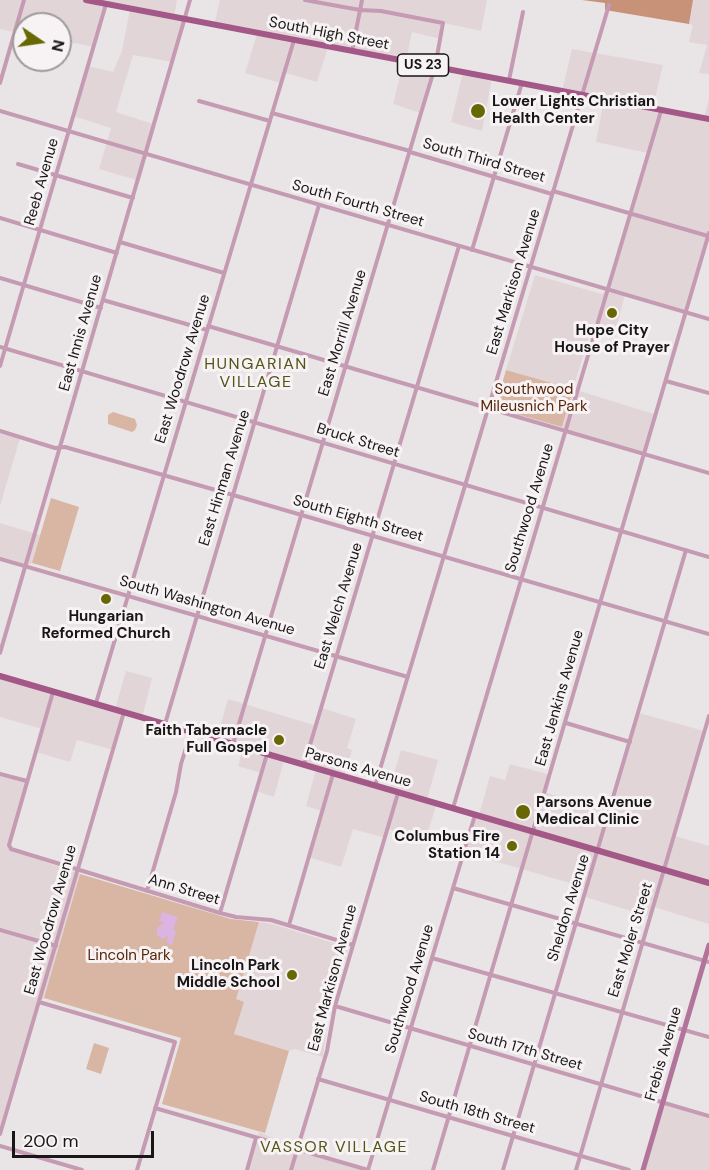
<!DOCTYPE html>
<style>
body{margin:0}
#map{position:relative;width:709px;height:1170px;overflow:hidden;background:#e9e5e6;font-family:"DM Sans",sans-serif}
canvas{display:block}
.north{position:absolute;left:12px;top:12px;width:60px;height:60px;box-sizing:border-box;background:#f7f2f3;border:2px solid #9e9a9b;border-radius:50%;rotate:103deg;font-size:16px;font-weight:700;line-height:24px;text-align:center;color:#181616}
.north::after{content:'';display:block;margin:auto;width:21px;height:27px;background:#676803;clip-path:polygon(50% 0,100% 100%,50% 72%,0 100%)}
.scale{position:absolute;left:12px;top:1131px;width:142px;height:27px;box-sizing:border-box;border:3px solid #181616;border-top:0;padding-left:8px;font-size:18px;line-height:21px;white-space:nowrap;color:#181616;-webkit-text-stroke:4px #f7f2f3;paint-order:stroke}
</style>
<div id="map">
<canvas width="709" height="1170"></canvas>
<div class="north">N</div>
<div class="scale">200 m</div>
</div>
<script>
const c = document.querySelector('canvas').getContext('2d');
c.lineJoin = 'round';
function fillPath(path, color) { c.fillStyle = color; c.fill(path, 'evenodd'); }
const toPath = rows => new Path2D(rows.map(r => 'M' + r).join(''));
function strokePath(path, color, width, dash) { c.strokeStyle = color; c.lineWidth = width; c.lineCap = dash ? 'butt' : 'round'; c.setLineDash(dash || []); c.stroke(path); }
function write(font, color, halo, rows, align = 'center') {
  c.font = font + ' "DM Sans",sans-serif'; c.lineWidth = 6; c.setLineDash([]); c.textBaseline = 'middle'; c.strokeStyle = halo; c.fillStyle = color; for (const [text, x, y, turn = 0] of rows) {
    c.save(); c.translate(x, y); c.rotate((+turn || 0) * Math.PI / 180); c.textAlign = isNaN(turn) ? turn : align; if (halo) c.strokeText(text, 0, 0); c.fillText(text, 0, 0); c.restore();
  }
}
fillPath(toPath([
 [0,0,177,0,174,17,187,19,173,62,133,55,116,112,156,125,140,181,99,169,111,128,73,116,88,66,113,72,122,51,130,9,107,5,94,47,60,40,60,24,24,24,24,34,0,29],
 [220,0,487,0,481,31,444,23,441,39,412,32,406,61,434,66,420,113,393,104,404,61,328,47,317,82,286,73,281,83,245,73,257,34,214,25],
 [693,0,709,0,709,74,699,73,707,45,689,42,693,25,689,24],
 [572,49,663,65,653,107,704,118,709,99,709,236,686,311,625,295,616,329,593,323,573,389,657,415,646,454,566,431,562,427,573,389,506,370,535,275,602,294,607,290,648,153,596,142,604,99,562,91],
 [463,72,492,78,482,131,451,122],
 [0,432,20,438,0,506],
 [0,523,40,535,32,563,27,566,0,559],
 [126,671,152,678,142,718,125,713,114,750,77,740,70,762,36,752,42,729,0,717,0,676,115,709],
 [228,699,317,726,322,708,356,719,347,748,352,750,344,776,389,790,401,750,438,760,427,800,437,803,425,841,388,829,385,838,353,829,341,867,308,857,322,811,306,806,316,769,284,760,274,797,256,791,261,773,238,766,243,748,216,740],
 [639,713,704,731,675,836,709,846,709,924,654,907,651,917,585,897,587,888,463,852,474,814,479,815,490,776,505,780,510,764,551,775,547,793,610,811],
 [0,773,27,781,8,849,80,874,44,998,38,1002,0,1132],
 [259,922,273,924,346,947,348,951,328,1017,323,1057,295,1049,289,1051,234,1034,244,1002,235,1000],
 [663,1102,709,1116,709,1170,642,1170],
 [259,1132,299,1149,371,1170,248,1170]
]), '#e2d5d7');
fillPath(toPath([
 [506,370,573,389,562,427,495,408],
 [113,412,135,419,137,425,135,430,132,432,108,424,108,415],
 [51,498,79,507,60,571,32,563],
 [80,874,231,919,259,922,236,999,244,1002,234,1034,289,1051,265,1133,162,1104,181,1038,44,998],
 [94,1043,109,1048,101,1074,86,1069]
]), '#d9b5a4');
fillPath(toPath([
 [582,0,693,0,689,24,605,10,605,3]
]), '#c89279');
fillPath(toPath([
 [162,912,178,917,173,929,176,931,172,945,167,943,168,936,162,939,157,935,157,928,164,923,159,921]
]), '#dbb4e1');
strokePath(toPath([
 [352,51,362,0],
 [509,80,523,12],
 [0,83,24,0],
 [199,101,270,121],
 [0,111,709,319],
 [272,113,410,151],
 [410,152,552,194],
 [18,164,133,198],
 [553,191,708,236],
 [0,218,117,253],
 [120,242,224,273],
 [472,250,522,83],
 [0,278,101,308],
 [103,300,207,330],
 [208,326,709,473],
 [0,347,709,557],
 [0,366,106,4],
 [666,381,709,393],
 [0,431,55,448,65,447,233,495,709,634],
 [0,559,408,677],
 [0,653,190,0],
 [53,692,9,845,11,849,220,913,236,917,271,920,353,945],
 [96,703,294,40],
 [566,723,630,742],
 [165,724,319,205],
 [233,744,421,113,435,67,443,23,381,11,360,10,305,0],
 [304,765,459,246],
 [0,774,27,781],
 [375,786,609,5],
 [453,808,661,111],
 [453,888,709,962],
 [147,891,176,792,181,764,191,732],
 [220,913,267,754],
 [289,925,333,774],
 [0,930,56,946],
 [432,958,709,1037],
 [39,1002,175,1042,137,1170],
 [335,1006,709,1116],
 [318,1079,629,1170],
 [155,1108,368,1170],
 [0,1134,124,712],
 [0,1146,82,1170],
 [247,1170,256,1138],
 [291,1170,327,1051,335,1006,398,793],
 [368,1170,475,815],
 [433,1170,709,233],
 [503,1170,686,550],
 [576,1170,709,716]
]), '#c59ab3', 4);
strokePath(toPath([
 [643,1170,709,945]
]), '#b2749a', 5);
strokePath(toPath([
 [86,0,709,119],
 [0,676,709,883]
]), '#a35888', 6);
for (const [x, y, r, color] of [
 [478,111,8,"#676803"],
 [612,313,6,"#676803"],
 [106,599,6,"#676803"],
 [279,740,6,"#676803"],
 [523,812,8,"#676803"],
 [512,846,6,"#676803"],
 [292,975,6,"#676803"]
]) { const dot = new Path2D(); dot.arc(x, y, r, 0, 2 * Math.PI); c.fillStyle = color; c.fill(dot); strokePath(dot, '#f7f2f3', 2); }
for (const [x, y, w] of [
 [423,65,51]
]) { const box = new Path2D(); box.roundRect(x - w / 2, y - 11, w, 22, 4.5); c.fillStyle = '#f7f2f3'; c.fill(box); strokePath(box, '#181616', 1.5); }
write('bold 14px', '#181616', null, [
 ["US 23",423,65]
]);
write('15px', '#181616', '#f7f2f3', [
 ["South High Street",329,34,11],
 ["South Third Street",484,161,16],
 ["Reeb Avenue",42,182,-74],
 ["South Fourth Street",358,204,16],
 ["East Markison Avenue",514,282,-73],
 ["East Innis Avenue",81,333,-74],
 ["East Morrill Avenue",343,333,-73],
 ["East Woodrow Avenue",183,369,-73],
 ["Bruck Street",358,441,17],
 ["East Hinman Avenue",225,478,-73],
 ["Southwood Avenue",530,508,-73],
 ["South Eighth Street",358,519,16],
 ["South Washington Avenue",207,606,16],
 ["East Welch Avenue",339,606,-73],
 ["East Jenkins Avenue",560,698,-74],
 ["Parsons Avenue",358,768,16],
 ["Ann Street",184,890,17],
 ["Sheldon Avenue",569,908,-73],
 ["East Woodrow Avenue",51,920,-74],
 ["East Moler Street",631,940,-73],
 ["East Markison Avenue",333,978,-75],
 ["Southwood Avenue",410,989,-73],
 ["South 17th Street",525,1050,16],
 ["Frebis Avenue",664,1054,-74],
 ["South 18th Street",477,1113,16]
]);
write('bold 15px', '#181616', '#f7f2f3', [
 ["Lower Lights Christian",492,102,"left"],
 ["Health Center",492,119,"left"],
 ["Hope City",612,331,"center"],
 ["House of Prayer",612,348,"center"],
 ["Hungarian",106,617,"center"],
 ["Reformed Church",106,634,"center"],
 ["Faith Tabernacle",267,731],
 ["Full Gospel",267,748],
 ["Parsons Avenue",536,803,"left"],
 ["Medical Clinic",536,820,"left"],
 ["Columbus Fire",500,837],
 ["Station 14",500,854],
 ["Lincoln Park",280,966],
 ["Middle School",280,983]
], 'right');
write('15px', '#572508', '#f7f2f3', [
 ["Southwood",534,390],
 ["Mileusnich Park",534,407],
 ["Lincoln Park",129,956]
]);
c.letterSpacing = '1.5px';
write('16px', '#535418', '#f7f2f3', [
 ["HUNGARIAN",256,365],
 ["VILLAGE",256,383],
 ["VASSOR VILLAGE",334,1148]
]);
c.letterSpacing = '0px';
</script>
